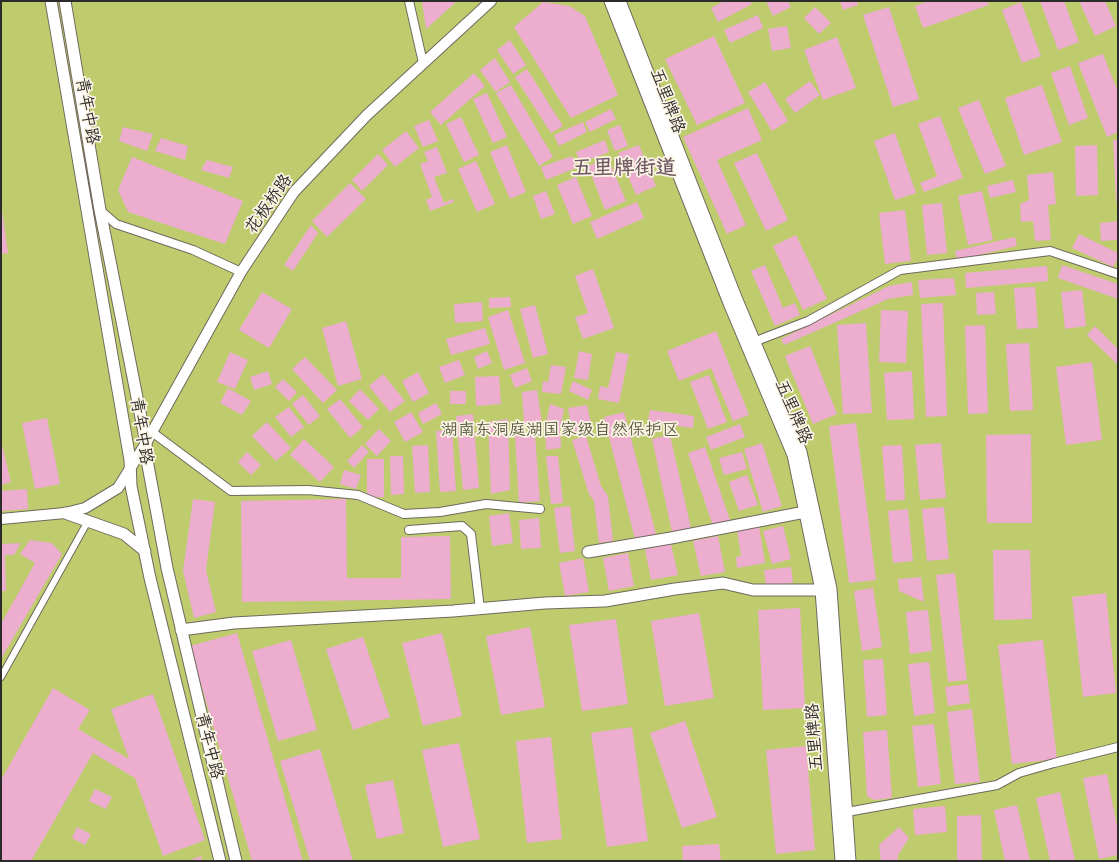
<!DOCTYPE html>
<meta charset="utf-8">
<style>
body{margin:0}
#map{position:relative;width:1119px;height:862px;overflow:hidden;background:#f3dabb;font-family:Caveat,sans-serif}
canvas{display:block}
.frame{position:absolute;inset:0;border:2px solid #2b2b2b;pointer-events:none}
</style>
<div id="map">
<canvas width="1119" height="862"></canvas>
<div class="frame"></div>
</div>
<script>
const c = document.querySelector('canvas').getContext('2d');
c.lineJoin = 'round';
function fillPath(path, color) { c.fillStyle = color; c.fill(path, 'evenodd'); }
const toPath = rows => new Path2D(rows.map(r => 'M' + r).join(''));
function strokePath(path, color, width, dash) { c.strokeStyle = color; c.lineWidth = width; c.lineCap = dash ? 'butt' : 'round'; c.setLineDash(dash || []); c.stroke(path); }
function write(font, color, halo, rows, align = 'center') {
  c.font = font + ' Caveat,"LXGW WenKai TC",sans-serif'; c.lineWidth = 3.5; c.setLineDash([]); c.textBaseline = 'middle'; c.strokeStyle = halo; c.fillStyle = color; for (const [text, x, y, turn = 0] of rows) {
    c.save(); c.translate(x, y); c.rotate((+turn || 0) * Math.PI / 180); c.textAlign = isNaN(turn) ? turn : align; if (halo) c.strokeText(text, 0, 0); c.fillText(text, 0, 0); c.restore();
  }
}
fillPath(toPath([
 [1,1,1118,1,1118,861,1,861]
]), '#becc6e');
fillPath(toPath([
 [422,1,457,1,426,29],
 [724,1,750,1,752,4,718,22,711,8],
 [766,1,788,1,791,7,773,16],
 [840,1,857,1,858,5,843,10],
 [929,1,987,1,989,5,923,28,915,6],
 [1040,1,1064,1,1079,42,1058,50],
 [1079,1,1105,1,1116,26,1095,36],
 [543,2,569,6,585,16,618,95,571,118,514,27],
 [1021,2,1041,56,1022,63,1002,10],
 [815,7,831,23,819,34,804,18],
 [889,7,919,99,893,107,863,15],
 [758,15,763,28,730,43,724,30],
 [787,26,791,48,772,51,768,29],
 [714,36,745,103,697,125,665,59],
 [837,37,856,88,823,100,804,50],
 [510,40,526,65,513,74,497,50],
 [1103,54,1118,92,1118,132,1107,137,1078,63],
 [495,58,510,82,496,92,480,70],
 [1070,66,1088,118,1069,125,1051,73],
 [527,69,563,126,551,133,515,77],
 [474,73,485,86,441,125,430,112],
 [810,81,820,95,795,113,785,99],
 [765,82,788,121,772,131,748,92],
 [511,85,553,157,539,166,496,93],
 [1042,85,1062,142,1024,155,1005,98],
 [487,93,507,137,493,143,473,99],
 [979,100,1006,166,985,174,958,108],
 [748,108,762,140,717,160,746,225,727,234,683,137],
 [611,109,616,119,590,132,585,122],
 [940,116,963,178,924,192,920,183,937,176,918,124],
 [461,117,479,155,464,162,446,124],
 [429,120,438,141,423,147,414,126],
 [583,122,587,132,559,146,554,135],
 [620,125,628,146,615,151,607,130],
 [123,127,153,134,147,151,119,141],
 [406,131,419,148,395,167,382,150],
 [895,133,916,193,895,200,874,141],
 [161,138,188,146,185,160,155,151],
 [605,140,609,152,580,163,576,152],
 [1113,140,1118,140,1118,201,1116,201],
 [507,145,526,192,510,199,490,152],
 [639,145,656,186,636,195,618,153],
 [1097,145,1098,195,1076,196,1075,146],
 [437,147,447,173,434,177,444,203,453,199,454,202,430,211,426,200,432,197,420,164,428,161,424,152],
 [757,153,788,220,766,231,734,163],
 [378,154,388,165,362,191,352,180],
 [572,156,576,168,546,180,541,167],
 [132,157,243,201,225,244,128,212,118,190],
 [608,158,626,201,605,210,588,166],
 [207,160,233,167,229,178,201,170],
 [476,161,495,204,477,212,458,169],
 [1053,172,1056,204,1048,205,1051,240,1035,241,1033,221,1021,222,1020,204,1029,200,1027,175],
 [576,177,592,216,573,224,557,185],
 [1013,180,1016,192,990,198,987,186],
 [350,183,366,199,327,237,312,221],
 [546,191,555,214,541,219,533,196],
 [982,191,993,240,968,245,958,196],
 [637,202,644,218,597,239,590,222],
 [1,203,8,253,1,254],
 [942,203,947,253,927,255,922,205],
 [905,210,911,261,885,264,879,213],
 [1118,221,1118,240,1101,241,1100,223],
 [311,225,318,233,293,271,284,265],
 [1079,234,1118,253,1118,258,1113,267,1072,248],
 [796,235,827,299,803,310,773,246],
 [1015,237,1017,246,957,260,955,251],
 [765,265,783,308,795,303,800,315,775,326,751,271],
 [1062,265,1118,284,1118,299,1058,278],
 [1047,266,1048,281,966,288,965,273],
 [593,269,614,328,583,339,575,317,588,313,575,276],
 [954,278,956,295,920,298,918,280],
 [912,282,913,295,888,299,784,345,781,339,889,286],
 [1035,287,1038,328,1017,329,1014,288],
 [1082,290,1086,326,1065,329,1061,292],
 [262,292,292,309,269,348,239,330],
 [994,292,996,314,977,315,976,293],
 [510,297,511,307,489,308,489,298],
 [482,302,483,321,455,323,454,304],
 [943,303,947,416,926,417,921,304],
 [535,305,548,354,533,358,520,309],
 [508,310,525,363,504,370,488,317],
 [881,310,908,311,906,363,879,362],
 [346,321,362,379,338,386,322,328],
 [866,323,872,413,843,414,837,325],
 [985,325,988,413,968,414,965,326],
 [1095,326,1118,349,1118,363,1117,364,1087,335],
 [485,328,490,344,451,355,446,339],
 [716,331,749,415,733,421,711,368,679,381,667,351],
 [1029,343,1033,410,1010,411,1006,344],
 [810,346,837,414,813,424,785,356],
 [487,351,492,363,478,369,474,357],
 [579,351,592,354,588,380,574,378],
 [230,352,248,360,235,389,217,382],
 [616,352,629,354,619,403,598,399,600,386,608,388],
 [305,357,337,390,323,403,292,369],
 [459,360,465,375,445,383,439,367],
 [1092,362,1102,440,1066,445,1056,367],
 [551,365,566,367,561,394,542,392,543,381,548,382],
 [527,368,532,381,515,388,510,375],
 [268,371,272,384,254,390,250,377],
 [912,371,914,419,887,420,884,373],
 [418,372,429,393,413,402,402,381],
 [383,374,405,401,390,412,369,386],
 [709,375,727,422,708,429,690,382],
 [499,376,501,404,476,406,475,377],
 [283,379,297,392,289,401,275,387],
 [573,381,592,390,588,400,569,391],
 [228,388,251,401,242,415,220,403],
 [360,389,379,409,368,420,349,401],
 [537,390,542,423,524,424,522,392],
 [450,391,466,391,466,404,450,404],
 [303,395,320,416,309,425,292,404],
 [340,399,363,427,350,438,327,409],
 [436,403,442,414,423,424,418,413],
 [550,404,564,409,560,429,561,448,546,450,545,429],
 [587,405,592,428,572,432,568,408],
 [289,407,304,427,291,437,275,417],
 [650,410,694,416,693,428,648,422],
 [411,412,423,432,405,442,394,422],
 [624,412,656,534,635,539,604,417],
 [473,414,479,488,463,490,456,416],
 [47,418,60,484,35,489,22,423],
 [508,419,510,490,491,494,488,422],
 [267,422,291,448,276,461,252,436],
 [856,423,876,580,849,583,829,426],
 [740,424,745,437,711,450,706,437],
 [379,429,391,441,377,456,365,444],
 [452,430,456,491,440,492,436,431],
 [1031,434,1032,523,987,523,986,435],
 [535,435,540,501,519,503,515,436],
 [670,435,691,528,672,532,652,439],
 [586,436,601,486,608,496,613,541,599,543,594,501,589,494,572,440],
 [304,439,334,467,320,482,290,455],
 [1,441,11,482,1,485],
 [762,443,782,506,763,512,744,449],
 [941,443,946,498,920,500,915,445],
 [362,445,369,452,354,468,347,461],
 [428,445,430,492,415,493,412,446],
 [902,445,905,500,886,501,882,446],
 [705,447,730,520,713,526,688,453],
 [247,452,261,465,251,475,238,462],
 [742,452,747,469,724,475,719,458],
 [390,456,403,456,404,494,391,495],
 [546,456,558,456,563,503,551,504],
 [367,459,384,459,384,497,367,497],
 [344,470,361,475,356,489,340,484],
 [747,475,758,505,739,511,729,482],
 [27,489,28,509,1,511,1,491],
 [193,499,215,502,206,570,216,612,194,618,183,571],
 [346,499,347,578,401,578,401,537,450,536,451,599,242,602,241,501],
 [570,506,575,551,560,553,554,508],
 [944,507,949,559,927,561,922,509],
 [908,509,913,561,893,563,888,511],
 [509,513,513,543,492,546,489,516],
 [539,518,541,548,521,549,519,520],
 [759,526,765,563,737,568,736,557,741,556,737,530],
 [783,526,791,559,772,564,763,531],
 [718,536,725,572,701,576,693,541],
 [30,540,52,543,62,554,1,659,1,624,35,563,20,554],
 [21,543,14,555,5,555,6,591,1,591,1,544],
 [671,544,678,575,651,580,645,549],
 [993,550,1030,550,1032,619,994,620],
 [628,553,634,586,609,591,603,558],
 [583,558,589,592,565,596,559,563],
 [791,567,793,583,766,586,764,570],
 [955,573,967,680,948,682,936,575],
 [921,577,924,602,899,591,898,579],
 [873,588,882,647,862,651,854,591],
 [1106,593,1116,693,1083,697,1072,597],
 [800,608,805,708,763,710,758,610],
 [928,610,932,651,910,654,906,612],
 [699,613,714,698,665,706,651,621],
 [616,619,628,704,582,711,569,625],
 [530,627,545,707,501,715,486,636],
 [237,633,303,861,252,861,190,646],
 [442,633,462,716,423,726,402,643],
 [363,637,390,717,353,730,326,649],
 [291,640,317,730,278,741,252,651],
 [1043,640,1057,759,1012,764,998,645],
 [883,659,887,715,867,717,863,660],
 [929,662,935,713,914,716,908,664],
 [968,684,970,703,948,706,945,687],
 [53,688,90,710,78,729,129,759,111,709,153,694,205,840,163,856,135,778,93,753,31,861,1,861,1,780],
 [972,709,980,782,955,784,947,712],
 [685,721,717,817,682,828,650,733],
 [934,724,941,784,918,787,912,726],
 [632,727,648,841,607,847,591,733],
 [887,730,892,798,874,800,867,796,863,732],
 [551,737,562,839,527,843,516,741],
 [459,743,480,839,443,847,422,750],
 [806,746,815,850,776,854,766,750],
 [320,749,353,861,310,861,280,761],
 [1107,774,1118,832,1118,855,1099,859,1083,778],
 [393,780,404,833,377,839,365,785],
 [95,789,112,797,106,809,89,801],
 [1060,792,1075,861,1050,861,1036,798],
 [1017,805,1030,861,1005,861,994,810],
 [945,806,947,832,915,835,913,809],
 [981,815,982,861,957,861,957,816],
 [77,827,91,834,85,845,72,838],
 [899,827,909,838,898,855,898,861,881,861,879,845],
 [719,844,721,861,683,861,682,846],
 [201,856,202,861,188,861]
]), '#ecadcf');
const pedestrian = toPath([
 [1,677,88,521]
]);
const minor = toPath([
 [409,1,423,63],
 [100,210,116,224,193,250,241,272],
 [751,343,808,321,900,270,1050,251,1118,274],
 [152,432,231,491,308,490,358,495,404,514,440,512,486,504,540,509],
 [409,530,462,526,471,534,480,609],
 [847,812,997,785,1019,773,1054,763,1118,747]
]);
const tertiary = toPath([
 [1,519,65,513,85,508,118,488,146,443,241,272,294,192,367,115,491,1]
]);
const secondary = toPath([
 [51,1,130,460,131,486,150,578,220,861],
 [65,1,100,210,146,443,147,460,167,568,236,861],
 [610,1,729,303,793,455,821,590,841,861],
 [620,1,737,300,801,452,831,589,850,861],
 [65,513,124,534,145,551],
 [588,552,671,538,805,512],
 [181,630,234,623,453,611,545,603,605,601,675,589,723,583,753,590,821,590]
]);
strokePath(pedestrian, '#71685d', 8);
strokePath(minor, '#71685d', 10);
strokePath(tertiary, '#71685d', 12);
strokePath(secondary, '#71685d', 13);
strokePath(pedestrian, '#fff', 6);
strokePath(minor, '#fff', 8);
strokePath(tertiary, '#fff', 10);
strokePath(secondary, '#fff', 11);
write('17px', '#2b2b2b', '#fcf5e5', [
 ["五里牌路",667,101,69],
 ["青年中路",87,111,80],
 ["花板桥路",269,204,-55],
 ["五里牌路",793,412,67],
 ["青年中路",141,431,81],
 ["五里牌路",815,737,-94],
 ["青年中路",209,746,76]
]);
write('17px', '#575b3f', '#fcf5e5', [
 ["湖南东洞庭湖国家级自然保护区",560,431]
]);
write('bold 21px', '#6f5864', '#fcf5e5', [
 ["五里牌街道",624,168]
]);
</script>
